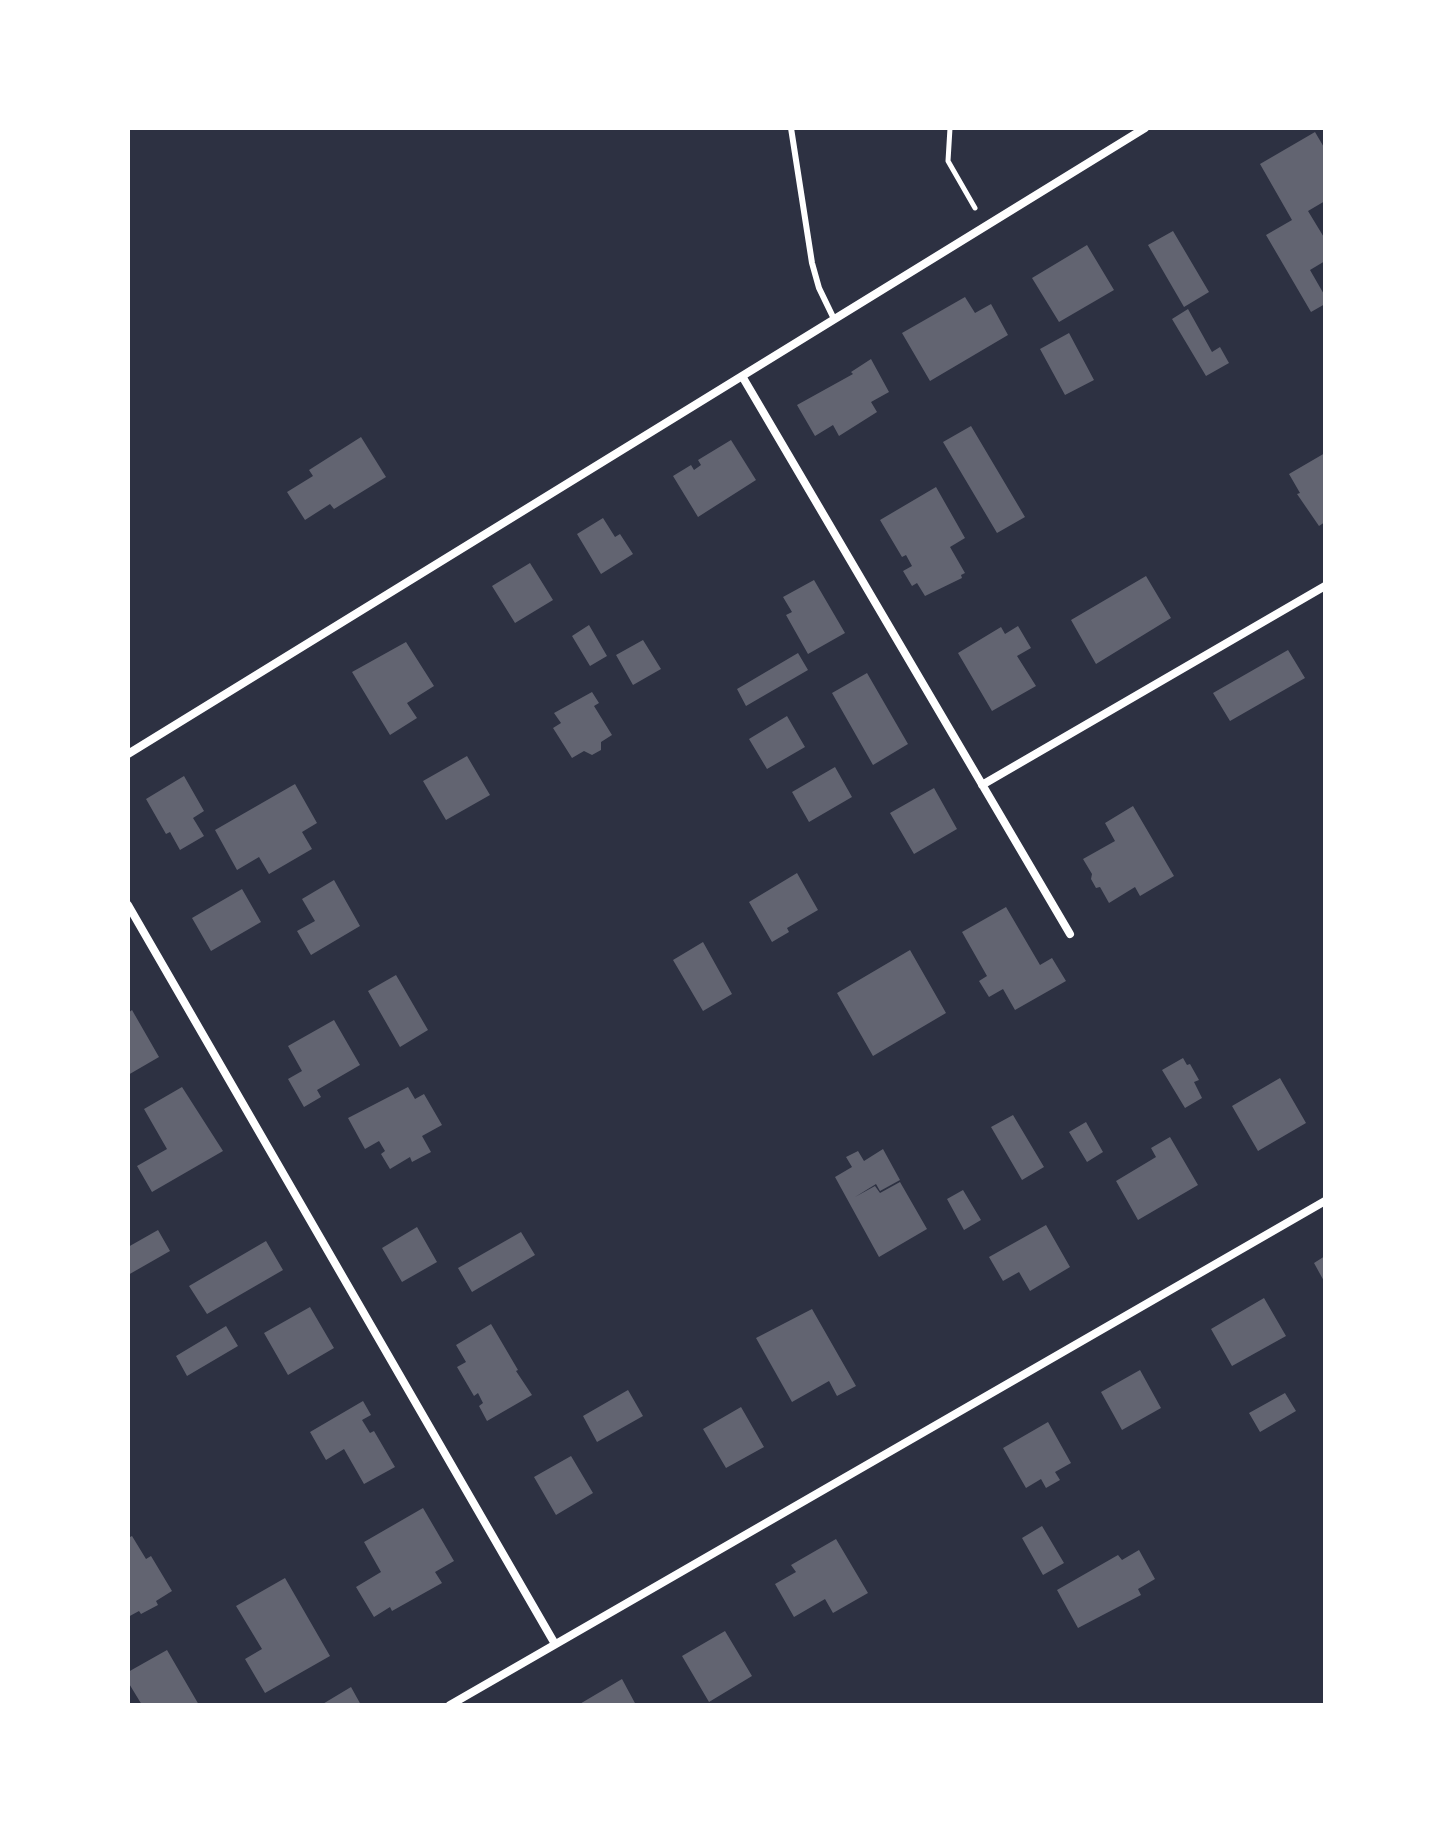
<!DOCTYPE html>
<style>
body{margin:0}
#map{position:relative;width:1453px;height:1833px;overflow:hidden;background:#2d3142;font-family:Roboto,sans-serif}
canvas{display:block}
.frame{position:absolute;inset:0;border:130px solid #fff;pointer-events:none}
</style>
<div id="map">
<canvas width="1453" height="1833"></canvas>
<div class="frame"></div>
</div>
<script>
const c = document.querySelector('canvas').getContext('2d');
c.lineJoin = 'round';
function fillPath(path, color) { c.fillStyle = color; c.fill(path, 'evenodd'); }
const toPath = rows => new Path2D(rows.map(r => 'M' + r).join(''));
function strokePath(path, color, width, dash) { c.strokeStyle = color; c.lineWidth = width; c.lineCap = dash ? 'butt' : 'round'; c.setLineDash(dash || []); c.stroke(path); }
fillPath(toPath([
 [1315,132,1325,149,1325,201,1308,211,1325,239,1325,261,1310,270,1325,296,1325,304,1311,312,1266,235,1292,220,1260,164],
 [1173,231,1209,292,1184,307,1148,245],
 [1087,245,1114,290,1059,322,1032,278],
 [965,297,975,313,991,304,1008,335,930,381,902,333],
 [1188,309,1212,352,1220,347,1229,363,1206,376,1172,319],
 [1069,333,1094,380,1065,395,1040,349],
 [871,359,889,392,871,402,877,412,839,436,833,425,815,436,797,405,853,374,851,372],
 [971,426,1025,517,997,533,943,442],
 [361,437,386,477,334,509,330,504,305,520,287,492,313,476,309,470],
 [731,440,756,480,698,517,673,476,691,465,694,470,701,465,698,460],
 [1325,453,1325,522,1319,526,1297,494,1300,493,1289,474],
 [936,487,965,538,950,547,965,573,961,575,962,578,925,596,917,583,912,586,903,571,912,566,906,555,902,557,880,520],
 [603,518,615,537,620,534,633,554,601,574,577,534],
 [530,563,553,600,515,623,492,586],
 [1146,576,1171,618,1096,664,1071,620],
 [814,580,845,633,808,654,786,615,792,612,783,597],
 [589,625,607,656,590,666,572,636],
 [1018,626,1031,648,1017,656,1036,686,992,711,958,653,1001,627,1005,634],
 [643,640,661,669,633,685,616,655],
 [406,642,434,686,407,703,417,718,390,735,352,672],
 [1288,650,1305,678,1230,721,1213,693],
 [798,653,808,670,746,706,737,689],
 [867,673,908,744,873,765,832,693],
 [592,692,599,703,594,706,612,735,601,742,601,750,592,755,584,751,572,758,553,728,561,723,554,713],
 [787,716,805,747,767,769,749,739],
 [467,756,490,795,446,820,423,781],
 [835,767,852,797,809,822,792,792],
 [184,776,204,811,193,818,204,836,180,850,170,832,166,834,146,799],
 [295,784,317,823,302,832,312,849,269,874,259,857,237,870,215,830],
 [934,788,957,829,914,854,890,813],
 [1133,806,1174,876,1140,896,1135,887,1109,903,1100,887,1096,888,1091,879,1092,874,1083,859,1115,841,1105,823],
 [797,873,818,910,787,928,789,932,772,942,749,902],
 [334,880,360,926,311,955,297,931,315,921,302,899],
 [242,889,261,922,211,951,192,918],
 [1006,907,1040,965,1052,958,1066,981,1015,1010,1003,989,989,997,979,981,987,976,962,932],
 [703,942,732,994,703,1011,673,960],
 [910,950,946,1013,873,1056,837,993],
 [396,975,428,1030,400,1047,368,991],
 [132,1010,159,1057,128,1075,128,1013],
 [334,1020,360,1065,317,1090,321,1097,304,1107,288,1079,302,1071,288,1046],
 [1183,1058,1187,1065,1190,1064,1199,1080,1194,1082,1202,1098,1185,1108,1162,1070],
 [1280,1078,1306,1123,1258,1151,1232,1106],
 [182,1087,223,1151,152,1192,137,1166,167,1149,144,1109],
 [408,1087,415,1099,424,1094,442,1125,422,1136,431,1152,412,1162,410,1157,390,1169,381,1154,385,1151,379,1141,365,1149,348,1118],
 [1013,1115,1044,1167,1022,1180,991,1127],
 [1086,1122,1103,1152,1087,1162,1069,1132],
 [1170,1137,1198,1185,1138,1220,1116,1181,1156,1157,1151,1148],
 [883,1149,900,1180,880,1191,876,1184,855,1197,875,1186,880,1193,900,1182,927,1229,879,1257,835,1177,852,1167,846,1157,858,1151,864,1161],
 [963,1190,981,1220,964,1230,947,1199],
 [1046,1225,1070,1267,1030,1291,1019,1272,1003,1281,989,1257],
 [417,1227,437,1262,402,1282,382,1248],
 [158,1230,170,1251,128,1275,128,1247],
 [521,1232,535,1255,472,1292,458,1268],
 [266,1241,283,1270,207,1314,189,1286],
 [1325,1256,1325,1283,1314,1263],
 [1264,1298,1286,1336,1232,1366,1211,1329],
 [310,1307,334,1348,288,1375,264,1333],
 [812,1309,856,1386,837,1396,829,1381,792,1402,756,1338],
 [491,1324,518,1370,516,1371,532,1395,487,1421,479,1406,483,1403,478,1393,474,1396,457,1367,466,1362,456,1345],
 [226,1326,238,1346,187,1376,176,1356],
 [1140,1370,1161,1408,1122,1430,1101,1392],
 [628,1390,643,1416,597,1442,583,1416],
 [1285,1393,1296,1411,1260,1432,1249,1413],
 [363,1401,371,1415,362,1420,370,1433,374,1431,395,1467,364,1484,344,1449,326,1460,310,1432],
 [741,1407,764,1447,726,1468,703,1429],
 [1048,1422,1071,1463,1055,1472,1060,1480,1046,1488,1041,1479,1026,1488,1003,1448],
 [571,1456,593,1493,556,1515,534,1477],
 [423,1508,454,1561,435,1572,442,1583,392,1611,390,1607,374,1617,356,1587,381,1572,364,1542],
 [1042,1526,1064,1563,1043,1575,1022,1538],
 [132,1536,146,1559,151,1556,172,1591,156,1601,158,1605,141,1614,139,1611,128,1617,128,1538],
 [836,1539,868,1593,833,1613,825,1599,794,1617,775,1584,796,1572,791,1565],
 [1139,1550,1155,1579,1138,1589,1141,1595,1078,1628,1057,1590,1118,1555,1122,1560],
 [285,1578,330,1656,265,1693,245,1659,262,1649,236,1606],
 [725,1631,752,1676,709,1702,682,1656],
 [167,1650,199,1705,142,1705,128,1682,128,1672],
 [622,1679,636,1705,578,1705],
 [351,1687,361,1705,321,1705]
]), '#626471');
strokePath(toPath([
 [950,128,948,161,975,208]
]), '#fff', 5);
strokePath(toPath([
 [791,128,812,263,819,288,834,319]
]), '#fff', 6);
strokePath(toPath([
 [742,376,1070,934],
 [128,754,1145,128],
 [982,785,1325,586],
 [128,905,555,1644],
 [450,1705,1325,1201]
]), '#fff', 8);
</script>
